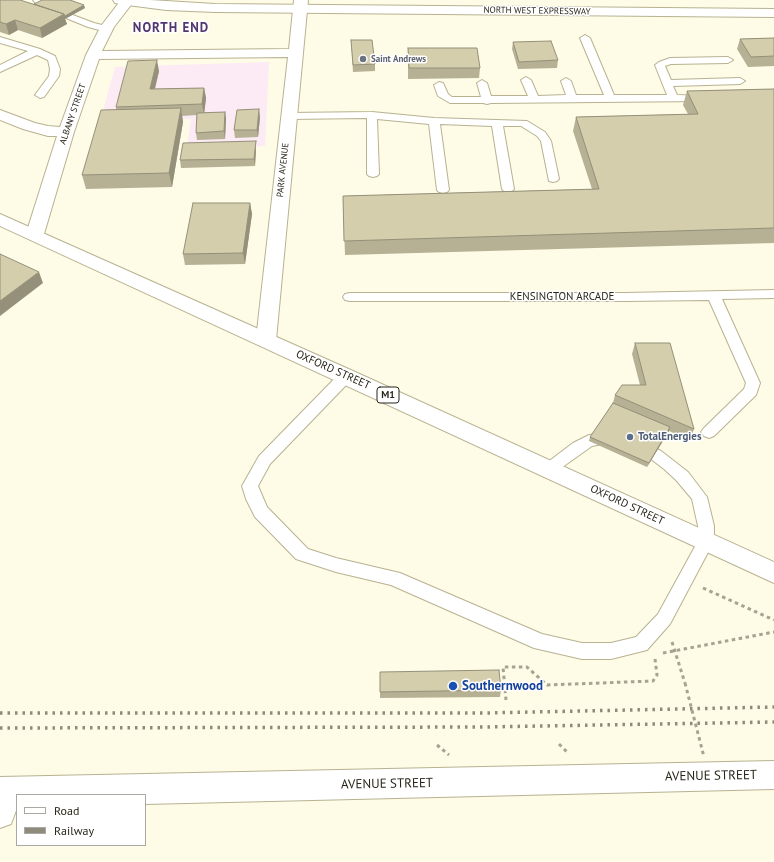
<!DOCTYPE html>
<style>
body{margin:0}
#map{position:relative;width:774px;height:862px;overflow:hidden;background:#fefbe6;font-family:"PT Sans",sans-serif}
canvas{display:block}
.legend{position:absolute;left:16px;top:794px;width:130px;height:52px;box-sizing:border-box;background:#fff;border:1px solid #a9a8a3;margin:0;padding:5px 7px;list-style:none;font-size:12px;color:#282519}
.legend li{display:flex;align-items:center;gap:8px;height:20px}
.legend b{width:20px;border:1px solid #a9a8a3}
</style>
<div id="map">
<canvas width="774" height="862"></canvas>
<ul class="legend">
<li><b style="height:5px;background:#fff"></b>Road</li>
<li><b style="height:5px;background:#8e8b7b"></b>Railway</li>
</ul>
</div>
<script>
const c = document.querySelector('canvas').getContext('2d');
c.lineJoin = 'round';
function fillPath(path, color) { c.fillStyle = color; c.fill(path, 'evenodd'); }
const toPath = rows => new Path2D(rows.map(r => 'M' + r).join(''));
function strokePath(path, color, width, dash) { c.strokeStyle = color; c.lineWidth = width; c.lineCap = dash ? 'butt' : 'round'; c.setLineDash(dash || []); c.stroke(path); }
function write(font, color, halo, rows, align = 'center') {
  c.font = font + ' "PT Sans",sans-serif'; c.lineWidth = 3; c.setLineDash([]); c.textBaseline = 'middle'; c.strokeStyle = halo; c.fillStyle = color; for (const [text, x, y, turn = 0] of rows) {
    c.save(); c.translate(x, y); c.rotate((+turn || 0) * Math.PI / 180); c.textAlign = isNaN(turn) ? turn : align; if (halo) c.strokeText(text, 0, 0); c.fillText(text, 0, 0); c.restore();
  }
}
fillPath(toPath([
 [269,62,265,146,187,148,191,119,100,122,115,67]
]), '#fceaf5');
const service = toPath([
 [33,0,42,0,45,3,62,11,94,23,110,27,112,29,107,32,88,27,39,7,33,0],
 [585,35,590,38,614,95,667,95,655,65,659,62,670,58,728,57,733,60,728,63,671,64,665,66,671,80,740,78,745,81,740,84,673,86,677,95,709,96,710,98,709,100,705,101,491,103,487,104,483,103,450,103,438,96,434,85,439,82,443,83,448,94,452,97,481,97,477,83,482,80,487,83,491,96,528,96,521,80,526,77,531,80,538,96,566,95,561,81,566,78,571,81,576,95,604,95,580,38,585,35],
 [0,37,40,49,55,56,60,69,59,76,44,97,40,98,35,95,49,76,50,69,48,60,37,55,0,72,0,65,28,51,0,43,0,37],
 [372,112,434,118,527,121,545,132,551,141,559,179,557,181,553,182,549,181,541,141,537,136,521,126,503,126,514,189,512,191,508,192,504,191,502,189,492,126,440,124,449,190,447,192,443,193,439,192,437,190,429,124,377,119,379,174,377,176,373,177,369,176,367,174,367,118,289,119,284,116,289,113,372,112],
 [774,290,774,298,722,299,760,383,756,395,714,436,709,438,704,436,701,432,704,428,744,389,746,383,709,300,625,301,350,301,345,300,343,297,345,294,350,293,625,293,774,290],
 [346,371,351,372,353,376,351,380,270,464,258,486,267,507,308,549,336,558,400,573,542,634,582,643,611,643,636,637,658,614,698,541,698,526,692,499,676,480,664,469,651,459,632,449,629,445,632,441,637,439,661,451,688,472,707,497,714,526,714,541,670,624,647,650,611,659,582,659,534,648,391,585,336,572,296,559,255,517,246,499,242,486,259,456,341,372,346,371],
 [608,432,613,434,616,438,613,442,592,446,554,473,549,475,544,473,541,469,544,465,573,443,589,435,608,432]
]);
const minor = toPath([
 [121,0,134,1,114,27,102,51,289,49,294,0,308,0,276,340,273,345,266,347,259,345,256,340,288,57,99,59,74,132,44,234,41,238,35,239,29,238,26,234,57,136,48,136,23,129,0,120,0,110,35,123,48,126,60,127,86,55,101,26,121,0],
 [774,761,774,789,145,804,145,795,17,795,17,808,11,824,0,828,0,777,774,761]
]);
const secondary = toPath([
 [113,0,150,0,215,4,774,9,774,17,215,12,166,10,120,4,115,3,113,0]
]);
const primary = toPath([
 [0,214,353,371,774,562,774,583,0,226,0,214]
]);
strokePath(service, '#b8b291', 2);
strokePath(minor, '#b8b291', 2);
strokePath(secondary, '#b8b291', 2);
strokePath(primary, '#b8b291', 2);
strokePath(toPath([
 [703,588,774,620],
 [672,642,685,683],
 [663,653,774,632],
 [506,700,503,667,527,667,547,685,653,681,657,675,655,659],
 [559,744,567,752],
 [437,745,449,755]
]), '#a6a391', 3, [3.5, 3.5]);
fillPath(service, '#fff');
fillPath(minor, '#fff');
fillPath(secondary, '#fff');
fillPath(primary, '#fff');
strokePath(toPath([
 [0,713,484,713,774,707],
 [0,728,483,727,774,722]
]), '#8e8b7b', 3.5, [2.5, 5]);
strokePath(toPath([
 [685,683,704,757]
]), '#a6a391', 3, [3.5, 3.5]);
fillPath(toPath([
 [0,0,34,4,85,8,65,19,67,24,42,38,18,30,9,35,0,32],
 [774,38,774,66,748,67,737,49,740,39],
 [351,40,375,64,375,71,353,72],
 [513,42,558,60,557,68,518,69,512,49],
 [408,48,480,68,479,78,408,79],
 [159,71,155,89,204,88,206,98,204,113,225,112,226,119,225,139,197,140,196,133,197,115,182,116,183,122,172,187,86,189,82,175,116,110,116,107],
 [774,89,774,243,345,255,343,196,592,189,573,131,576,117,688,114,683,105,687,91],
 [260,117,258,137,235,138,234,130],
 [256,149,255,166,181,168,180,160],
 [250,203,252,214,245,264,185,265,183,254],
 [635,343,694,429,690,440,669,431,647,467,589,441,590,437,613,403,615,395,640,385,632,354],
 [380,672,501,690,500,697,380,698]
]), '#b6b195');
fillPath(toPath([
 [84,5,85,8,65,19,67,24,42,38,40,28,64,14],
 [15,20,18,30,9,35,6,24],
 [157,60,159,71,152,100,150,89],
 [204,88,206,98,204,115,202,104],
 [181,108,183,122,172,187,169,173],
 [259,109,260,117,258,137,257,130],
 [225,112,226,119,225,139,224,131],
 [256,141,256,149,255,166,254,159],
 [250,203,252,214,245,264,243,253],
 [39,272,43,283,0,316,0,301],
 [670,427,669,431,647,467,649,463]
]), '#949079');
const building = toPath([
 [0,0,20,0,64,14,40,28,15,20,6,24,0,22,0,0],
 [42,0,70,0,84,5,65,16,64,14,34,4,42,0],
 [774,38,774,56,751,57,740,39,774,38],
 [351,40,372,40,375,64,353,65,351,40],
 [551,41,558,60,519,62,513,42,551,41],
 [408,48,477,48,480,68,409,68,408,48],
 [157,60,150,89,204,88,202,104,116,107,128,61,157,60],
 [774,89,774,228,344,241,343,196,599,189,576,117,698,114,687,91,774,89],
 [181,108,169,173,82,175,101,110,181,108],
 [259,109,257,130,234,130,237,110,259,109],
 [225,112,224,131,196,133,197,113,225,112],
 [256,141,254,159,180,160,183,143,256,141],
 [193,203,250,203,243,253,183,254,193,203],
 [0,254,39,272,0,301,0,254],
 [635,343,670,343,694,429,615,395,622,385,646,385,635,343],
 [613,403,670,427,649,463,590,437,613,403],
 [499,670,501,690,380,692,380,672,499,670]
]);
fillPath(building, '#d4cead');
strokePath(building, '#949079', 1);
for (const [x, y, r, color] of [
 [363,59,4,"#6b7280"],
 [630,437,4,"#5c6f8a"],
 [453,686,5,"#1a4fb4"]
]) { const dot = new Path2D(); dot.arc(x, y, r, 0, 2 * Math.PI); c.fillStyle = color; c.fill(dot); strokePath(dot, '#fff', 1.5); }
write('9px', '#282519', '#fff', [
 ["NORTH WEST EXPRESSWAY",537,11,1],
 ["ALBANY STREET",73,114,-71],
 ["PARK AVENUE",283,170,-84]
]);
write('bold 9px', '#5b616d', '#fff', [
 ["Saint Andrews",371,59]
], 'left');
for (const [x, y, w] of [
 [388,395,22]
]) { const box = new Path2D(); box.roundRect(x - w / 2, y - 8, w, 16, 3); c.fillStyle = '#fff'; c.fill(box); strokePath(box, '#282519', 1); }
write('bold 10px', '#282519', null, [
 ["M1",388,395]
]);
write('11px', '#282519', '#fff', [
 ["KENSINGTON ARCADE",562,297],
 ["OXFORD STREET",333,370,24],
 ["OXFORD STREET",627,505,25]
]);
write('bold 11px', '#4e5e75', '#fff', [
 ["TotalEnergies",638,437]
], 'left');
c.letterSpacing = '1px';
write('bold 13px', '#53356f', '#fff', [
 ["NORTH END",171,28]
]);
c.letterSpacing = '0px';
write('bold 13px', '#164399', '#fff', [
 ["Southernwood",462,686]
], 'left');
write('13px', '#282519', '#fff', [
 ["AVENUE STREET",711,776,-1],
 ["AVENUE STREET",387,784,-1]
]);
</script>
